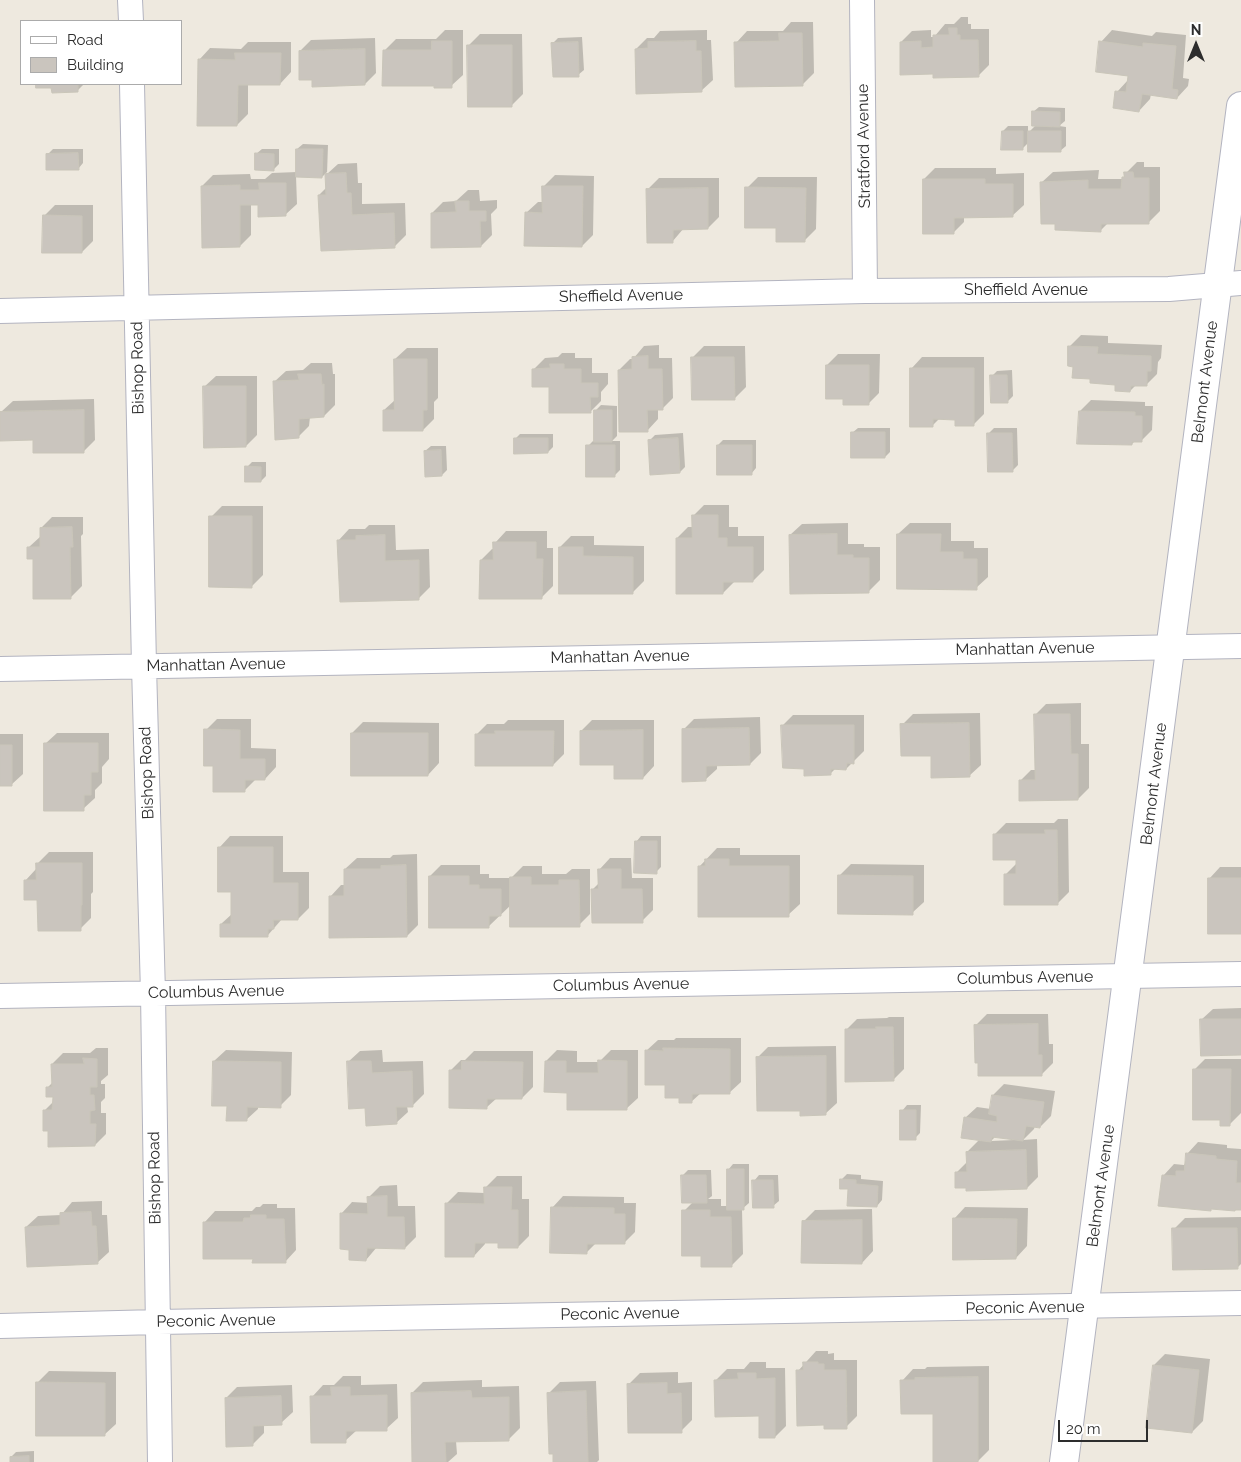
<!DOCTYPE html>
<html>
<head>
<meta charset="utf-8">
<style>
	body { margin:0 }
	#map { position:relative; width:1241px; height:1462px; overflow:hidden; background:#eee9df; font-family:Raleway,sans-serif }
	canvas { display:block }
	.legend { position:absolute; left:20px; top:20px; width:162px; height:65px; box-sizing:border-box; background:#fff; border:1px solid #ababab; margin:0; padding:6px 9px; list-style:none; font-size:15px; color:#2d2d2d }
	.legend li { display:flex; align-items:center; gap:10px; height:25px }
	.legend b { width:25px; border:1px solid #ababab }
	.north { position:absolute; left:1171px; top:20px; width:50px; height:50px; -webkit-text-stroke:4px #fff; paint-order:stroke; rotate:0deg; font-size:14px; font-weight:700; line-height:20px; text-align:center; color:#2d2d2d }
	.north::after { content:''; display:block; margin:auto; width:18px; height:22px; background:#2d2d2d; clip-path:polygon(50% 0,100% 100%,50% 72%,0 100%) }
	.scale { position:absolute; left:1058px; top:1420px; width:90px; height:22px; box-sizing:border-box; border:2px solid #2d2d2d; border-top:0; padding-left:6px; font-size:15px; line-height:18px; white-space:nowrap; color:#2d2d2d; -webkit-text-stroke:4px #fff; paint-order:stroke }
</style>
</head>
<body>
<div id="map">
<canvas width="1241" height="1462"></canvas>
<ul class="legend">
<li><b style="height:6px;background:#fff"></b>Road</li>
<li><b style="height:14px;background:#cac5be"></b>Building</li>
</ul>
<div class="north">N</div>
<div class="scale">20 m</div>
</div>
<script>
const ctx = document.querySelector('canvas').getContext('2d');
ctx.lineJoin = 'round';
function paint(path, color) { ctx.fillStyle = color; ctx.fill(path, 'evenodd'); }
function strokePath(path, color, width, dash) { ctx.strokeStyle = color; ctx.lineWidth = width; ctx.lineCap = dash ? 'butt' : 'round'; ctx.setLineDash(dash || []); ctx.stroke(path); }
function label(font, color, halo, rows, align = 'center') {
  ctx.font = font + ' Raleway,sans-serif'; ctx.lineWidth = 4.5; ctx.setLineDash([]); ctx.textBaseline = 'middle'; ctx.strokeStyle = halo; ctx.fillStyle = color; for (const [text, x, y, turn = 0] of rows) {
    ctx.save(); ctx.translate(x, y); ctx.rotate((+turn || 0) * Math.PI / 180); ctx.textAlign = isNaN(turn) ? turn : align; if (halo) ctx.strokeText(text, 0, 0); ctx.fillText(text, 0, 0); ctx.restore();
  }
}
paint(new Path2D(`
	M961,17H968V24H971V29H989V65L978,76L934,73L901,42L912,31L931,30V37H934L945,24H954Z
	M791,22H813L814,73L803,84L736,43L747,31H783Z
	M445,30H463V75L451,86L435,84L384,51L396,39H436Z
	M707,30V40H711L713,80L701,91L636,49L647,38H654L660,31Z
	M1112,30L1152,36L1156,32L1186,35L1183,78L1189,79L1188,86L1177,98L1151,94L1150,99L1139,111L1117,92L1128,80L1129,74L1101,42Z
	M480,34H522L523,94L511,106L468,46Z
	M582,37L584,70L578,75L553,43L558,38Z
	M375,38L376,73L365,84L313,78L300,51L311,40Z
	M248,42H291V72L280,84L248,83V114L237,125L199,60L210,48L241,49Z
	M37,84H84L78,90L52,86L37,87Z
	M1039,107L1065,108V121L1059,126L1066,127V146L1060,151L1029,142L1022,149L1003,131L1008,126H1028V133L1036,125L1033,112Z
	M303,144L328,145L327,174L338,164L357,163L358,183H362V204L405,203L406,235L395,246L319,195L327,187V172L322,177L296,176L297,204L285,215L260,204H251V235L240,246L202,186L213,175L250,174L251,179H265L272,173L297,172V149Z
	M53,149H83V163L78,169L48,154Z
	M262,149H279V164L273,170L256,154Z
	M1137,162H1144V167H1160V211L1148,223H1108L1101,230L1057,223L1041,183L1053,172L1099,170L1098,179H1123L1126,173Z
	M935,168H996V174L1024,173V205L1012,216H964V222L953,233L924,179Z
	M555,175L594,176L593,235L582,246L526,213L538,202H543L544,186Z
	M758,177H817L816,229L805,240L778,227L747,188Z
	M659,178H719V217L708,228H684L672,242L648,189Z
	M468,190H479L480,201L497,200V208L491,214L492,235L481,246L432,213L443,202L456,201Z
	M55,205H93V241L82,252L44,216Z
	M1081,335L1108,336V343L1162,345L1161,358L1158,362L1157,374L1146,385H1136L1130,391L1116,384L1092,378L1074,365L1070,346Z
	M659,345V358H672L673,398L662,409H658V419L647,431L619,370L630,359H633L644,346Z
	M704,346H745L746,387L734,399L692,358Z
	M407,348H438V398L434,402V419L423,430L384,410L395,400V359Z
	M562,353H575V358H592V373H608V384L601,392V401L590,412L550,386L534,369L545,358L558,357Z
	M838,354H880L879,393L868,404L845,398L827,365Z
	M922,357H984V414L973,425L956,419L940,418L932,426L911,369Z
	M311,363H332L333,374H335V405L324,416L310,417L309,426L298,437L274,382L286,371L303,370Z
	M1012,370L1013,396L1007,402L992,376L997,371Z
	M216,376H257V435L246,446L204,387Z
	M94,399L95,440L83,452L35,439L1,412L13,401Z
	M1091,400L1145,402V406H1153L1152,430L1141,441H1135L1132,444L1080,411Z
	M601,405L617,406V436L612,441H620V470L614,476L588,446L593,441H595L596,410Z
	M858,428H890V452L885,457L852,433Z
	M994,428H1017L1018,465L1012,471L989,433Z
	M683,433L685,467L680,472L650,440L655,435Z
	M520,434H553V447L548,452L515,439Z
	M723,440H756V468L751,474L718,445Z
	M431,446H446L447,470L442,475L425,451Z
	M252,462H266V476L261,481L247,467Z
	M704,505H729V527H738V536H764V570L753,581H735L723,593L677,538L688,527H693V516Z
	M222,506H263V575L252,586L211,517Z
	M52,517H83V534L81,536L82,586L71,597L34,558L29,547L41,536V528Z
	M848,523V544H864V547H880V580L869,591L790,535L802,524Z
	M910,523H951V541H974V548H988V577L976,588L898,534Z
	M369,525H395L396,550L429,549L430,587L419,598L338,541L349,529H365Z
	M506,531H547V548H553V586L542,597L481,560L492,549H495V543Z
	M571,536H594V545L644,546V581L633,592L560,547Z
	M1081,703V744H1089V788L1078,799L1020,781L1031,770H1036L1035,715L1046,704Z
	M980,713L981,765L969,776L932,755L902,725L913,714Z
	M793,715H864V751L846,769L836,768L830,774L806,768L782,726Z
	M760,717L761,753L750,764L717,765V769L705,780L683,730L694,719Z
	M217,719H251V748L276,749V767L265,779L255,780L244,791L215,765L206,730Z
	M508,720H564V754L553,765L476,735L487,724H504Z
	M592,720H654V766L643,778L616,764L581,731Z
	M363,722L439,723V763L428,775L352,733Z
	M57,733H109V759L102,767V783L95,790V798L83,809L45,744Z
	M0,734H23V774L11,785H0Z
	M1058,819H1068L1069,892L1058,903L1005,875L1017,863L1018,858L994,835L1006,823H1054Z
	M230,836H283V872H309V908L298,919H282L268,935L221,924L233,913V890L219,848Z
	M641,836H661V867L656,872L636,842Z
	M717,848H740V855H800V904L788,915L699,867Z
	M49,852H93V892L91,894V918L80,929L38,899L25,881L36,869L37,864Z
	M417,854L418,925L407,936L330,897L341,885H346L345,869L357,858H390L393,855Z
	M610,858H631L632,878H653V910L642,921L593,889L599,883V870Z
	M851,864L924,865V902L912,913L839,876Z
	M441,865H480V874H489V878H511L523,866H542V874H566L572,869H590V914L579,925L512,904L489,926L430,876Z
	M1220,867H1241V933L1209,879Z
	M1241,1008V1054L1201,1020L1213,1009Z
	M987,1014H1048L1049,1044H1053V1063L1042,1074L976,1025Z
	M889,1017H904V1069L893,1080L846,1030L857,1019L887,1018Z
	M676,1038H741V1082L729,1093H701L691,1102L680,1097L666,1084L646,1051L658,1040H674Z
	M836,1046L837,1103L825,1114L801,1109L757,1058L768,1047Z
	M96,1048H108V1075L101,1081V1084H105V1098L101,1102V1113H106V1134L95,1145L50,1129L44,1111L54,1101V1096L47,1088L53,1082L52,1064L63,1053H90Z
	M226,1050L292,1052L291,1095L280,1106H258V1109L246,1120L228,1105L214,1061Z
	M382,1050L383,1062L423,1061L424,1094L413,1105L407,1106L408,1112L396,1123L367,1107L348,1062L360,1051Z
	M557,1050L577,1051V1062H599L611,1050H638V1098L626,1109L568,1092L546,1061Z
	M474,1051H533V1087L522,1098H497L487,1107L450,1071L461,1060H465Z
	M1205,1059H1241V1113L1230,1124L1222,1119L1194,1070Z
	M1004,1084L1055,1091L1051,1116L1040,1127L1035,1126L1034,1129L1023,1140L1037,1139L1038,1177L1027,1188L956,1173L968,1161L967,1152L980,1139L965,1118L977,1107L991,1109L993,1095ZM996,1136L1014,1139V1140L991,1141Z
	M907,1105H921L920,1133L915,1138L902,1111Z
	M1198,1142L1227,1145V1148L1241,1149V1209L1163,1176L1174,1164L1184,1165L1186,1162L1187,1154Z
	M733,1164H749V1203L742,1209L743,1254L731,1266L702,1255L684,1211L693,1202L682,1176L688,1170H711L712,1196L708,1199H721V1206H728V1170Z
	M847,1174L861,1175V1179L883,1181L882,1200L877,1206L849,1188L842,1179Z
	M759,1175H778L779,1201L773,1206L754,1181Z
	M497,1176H522V1199H529V1236L518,1247L499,1242H485V1244L474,1256L446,1204L458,1192L485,1193V1188Z
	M397,1185L398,1206H415L416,1237L405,1248L377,1247L366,1260L350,1249L341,1214L352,1202L369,1203V1197L380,1186Z
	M563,1196L624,1197V1203H636L635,1232L624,1243H596L586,1253L552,1208Z
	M102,1201V1215H107L109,1252L97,1263L26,1227L38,1216L61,1215L72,1202Z
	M263,1204H277V1208H295L296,1250L285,1262L204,1223L215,1211H252L256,1207H260Z
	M965,1207L1028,1208L1027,1246L1016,1258L954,1219Z
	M872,1209L873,1251L862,1263L804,1221L815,1210Z
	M1241,1217V1264L1237,1268L1174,1229L1185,1218Z
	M816,1351H828V1354L834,1353V1360H857V1416L846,1427L798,1371Z
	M1165,1354L1210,1359L1203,1421L1192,1432L1154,1365Z
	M750,1362H766V1368H785L786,1426L775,1437L760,1414L716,1380L727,1369H744Z
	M989,1366V1450L978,1461L934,1462V1412L902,1381L913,1369H925L927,1367Z
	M49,1371L116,1372V1424L104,1435L37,1383Z
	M678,1372V1383L692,1382V1420L681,1431L629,1384L640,1373Z
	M343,1376H361V1385L397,1384L398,1418L386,1429L357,1430L345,1441L312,1397L323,1385H334Z
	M482,1380V1387L519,1386L520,1428L509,1439L456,1441L457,1454L448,1462H414L412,1393L423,1382Z
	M596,1381L599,1460L597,1462H555L549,1393L560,1382Z
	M292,1385L293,1412L281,1423L264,1424V1433L253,1444L226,1398L237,1387Z
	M34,1451V1462H11V1457L16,1452Z`), '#0003');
const building = new Path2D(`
	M949,28H957V35H960V40H978L979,77L933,78V74L900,75V42L921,41V48L933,47V35H949Z
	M779,33H802L803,86L735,87L734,42L779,41Z
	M432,41H452V88H434V86H382L383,50H431Z
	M696,41V51H701L702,92L636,94L635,49L648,48V42Z
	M1099,41L1143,47V43L1176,46L1172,89L1178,90L1177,99L1142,94L1139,112L1113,108L1115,91L1126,92L1128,76L1096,72Z
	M578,42L579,77H553L551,43Z
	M467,45H512V107H468Z
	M365,49V85L312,87V80H299V51Z
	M235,53H281L280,85H238L237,126H197L198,59L235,60Z
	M36,84H78V92L52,93L51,88H36Z
	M1032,111L1060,112V127L1032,126Z
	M1002,131H1023V150H1001Z
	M1028,131H1061V152H1028Z
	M296,149H323L322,178L296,177Z
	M78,153L79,170H46V154Z
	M255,153L274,154V171L255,170Z
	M1124,172H1133L1134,178H1149V224H1101V232L1055,230V224H1041L1040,182L1088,180V189H1121L1122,177H1124Z
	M346,173L347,193H351L352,215L394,213L395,248L321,251L318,195H326L325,174Z
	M923,179H985V184H1013V217L954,218V234H923Z
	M259,183H286V216L258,217V205H240V247L202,248L201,186L240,185V190H259Z
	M542,186H583L582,247L524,246L525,212L542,213Z
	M745,187L806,188L805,242H776V228H745Z
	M708,188V229L673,230V243H647L646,189Z
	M455,201H469V211H486V221H480L481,247L431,248V213L456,212Z
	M43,215L82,216V253H42Z
	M1068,346L1098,347L1097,354L1151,356V371H1147V386H1131L1130,392L1115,391V385L1090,383V379L1072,378L1073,367L1068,366Z
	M648,356V369H662L663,410H647L648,432H619L618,370L632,369V357Z
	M691,357H734L735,400H692Z
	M394,359H427V410H423V431H383V410H394Z
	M550,364H564V369H581V383H598V397H590L591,413H549V387H532V369L550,368Z
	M826,365H869V405H843V399H826Z
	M910,368H974V426H955V420L933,419V427H910Z
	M298,374H321L322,385L324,384V417L299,419V438L275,440L273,381L299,380Z
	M990,375H1007L1008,403H991Z
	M203,386H246V447L204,448Z
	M84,410V453H33V440L0,441V412Z
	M594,410H612V442H594Z
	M1079,411L1135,412V416H1142V442H1132V445L1077,444Z
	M851,432H885V458H851Z
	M987,433H1012L1013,472H988Z
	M514,438H548V453L514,454Z
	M678,438L680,473L650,475L648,440Z
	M586,445H615V477H586Z
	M717,445H752V475H717Z
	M441,450L442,476L425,477L424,451Z
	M245,466L261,467V482H245Z
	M692,515H718V538H727V547H753V582H723V594H676V538H692Z
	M209,516H252V588L209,587Z
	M72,527L73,547H70L71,599H33V559H27V547H40V528Z
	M837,534V555H853V558H869V593L790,594L789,535Z
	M897,534H941L940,552H963V559H977V590L897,589Z
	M385,535V561L419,560V600L340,602L337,540H356V536Z
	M493,542H536V559H543L542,599H479L480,560H493Z
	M559,547H583V556L633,557V594H559Z
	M1034,714H1070L1071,754H1078V800L1019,801V780H1035Z
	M969,723L970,777L931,778V756H901L900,724Z
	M781,725H854V764L847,763L846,770L831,769V775L804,776V769L783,768Z
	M749,728L750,765L706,766V781L682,782V729Z
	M204,729L240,730V759H265V780H245V792H213V766H204Z
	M643,730V779H614V765H580V731Z
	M495,731H554L553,766H475V734H495Z
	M351,733H428V776H351Z
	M44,743H98V772H91V795H84V811H44Z
	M0,745H12V786H0Z
	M1045,830H1057L1058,905H1004V874H1016V860H993V834H1045Z
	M635,841H657V874L634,873Z
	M218,847H273V883H298V920H273L274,929H268V937H220V924H231V892H218Z
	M705,859H729V866H789V917H698V866H705Z
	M36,863H82V905H81V931H38L37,900H24V880H36Z
	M406,865L407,937L329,938V896H344V869H381V866Z
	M598,869H621V889H642L643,923H592L591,889H598Z
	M838,875L913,876V915L838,914Z
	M429,876H469V885H479V889H501V916H489V928H429Z
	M510,877H531V885H559V880H579L580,927H510Z
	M1208,878H1241V934H1208Z
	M1200,1019H1241V1055L1201,1056Z
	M1038,1024V1055H1042V1076H978V1063H975L974,1025Z
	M876,1027H893L894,1081L845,1082V1029H876Z
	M663,1048L730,1049V1094H692V1103H679V1098H665V1085H645V1050L663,1051Z
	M826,1056V1115L800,1116V1111H757L756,1057Z
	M83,1058L97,1059V1087H90V1095H94L95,1110L90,1111V1124H96L95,1146L48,1147V1131H43V1110H52L53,1097H46V1087H52L51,1064H84Z
	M598,1060L627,1061V1110H567V1093L544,1092L545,1061H566V1073H598Z
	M213,1061L281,1062V1108L247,1107V1121H226L227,1106H212Z
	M347,1061H371L372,1073L412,1071L413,1107H396L397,1124L366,1126L365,1108L349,1109Z
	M462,1061L523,1062L522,1099H487V1109L449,1108V1070H461Z
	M1193,1069H1231L1230,1126H1220V1120H1193Z
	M992,1095L1044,1102L1040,1128L1026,1126L1023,1141L992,1137L991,1142L961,1138L964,1117L997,1122V1116L989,1114Z
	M900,1110H916V1140H900Z
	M1026,1150L1027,1189L966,1191V1188H955V1172H967L966,1152Z
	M1186,1153L1216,1156V1159L1237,1161L1236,1183H1241V1210H1235V1211L1211,1209V1211L1158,1206L1162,1175L1176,1176V1171H1184Z
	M727,1169H744V1210H727Z
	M681,1175H706L707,1203H682Z
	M840,1179L856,1180V1184L878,1186L877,1207L847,1206L848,1189H840Z
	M752,1180H773L774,1208H753Z
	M484,1187H512L511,1210H518V1248H498V1243H475L474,1257H445V1203L484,1204Z
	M387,1196V1217H404L405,1249L367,1248L366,1261L349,1260V1250L340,1249V1213L368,1214L367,1197Z
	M551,1207L614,1208V1214H625V1244H587V1254L550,1253Z
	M682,1210H710V1217H731L732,1267H701V1256H682Z
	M91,1212L92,1226H96L98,1264L27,1267L25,1227L60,1225V1213Z
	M251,1215H266V1219H284L286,1263H252L253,1259H203V1222H243L244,1218H250Z
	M953,1218L1017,1219L1016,1259L953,1260Z
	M862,1220V1264L801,1263L802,1221Z
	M1172,1228H1237L1238,1269L1173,1270Z
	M803,1362H818V1364H824V1370H846L847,1429H824V1425L797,1426L796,1370H803Z
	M1153,1365L1199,1370L1192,1433L1146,1428Z
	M738,1373H756V1379L775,1378V1438H759V1416L715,1417L714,1380L738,1379Z
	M978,1377V1462H933V1414H901L900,1380H915V1378Z
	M36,1382L105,1383V1436H36Z
	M667,1383V1394L681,1393L682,1433H628L627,1384Z
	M331,1387H350V1396L387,1395V1431H346V1443H311L310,1396H331Z
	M471,1391L472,1398L509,1397V1441L445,1442L446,1462H412L411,1393Z
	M586,1391L588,1462H553V1454H549L547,1393Z
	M281,1396L282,1425L253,1426V1446L226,1447L225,1398Z
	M29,1456V1462H10V1457Z`);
paint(building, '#cac5be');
strokePath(building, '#c9c5b9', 1);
const street = new Path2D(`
	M130,0L131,21
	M862,0L865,291
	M132,84L144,666L153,993L160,1462
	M0,311L865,291L1169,289L1241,283
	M0,669L1241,646
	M0,996L1241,974
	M0,1326L158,1322L1241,1303`);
const secondary = new Path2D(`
	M1064,1462L1241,106`);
strokePath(street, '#b3b4c0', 26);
strokePath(secondary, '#b3b4c0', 30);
strokePath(street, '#fff', 24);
strokePath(secondary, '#fff', 28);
label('16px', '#2d2d2d', '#fff', [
	["Stratford Avenue",864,146,-91],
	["Sheffield Avenue",1026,290],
	["Sheffield Avenue",621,296,-1],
	["Bishop Road",138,368,-91],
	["Belmont Avenue",1205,382,-83],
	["Manhattan Avenue",1025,649,-1],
	["Manhattan Avenue",620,657,-1],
	["Manhattan Avenue",216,665,-1],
	["Bishop Road",147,773,-92],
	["Belmont Avenue",1154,784,-83],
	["Columbus Avenue",1025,978,-1],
	["Columbus Avenue",621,985,-1],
	["Columbus Avenue",216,992,-1],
	["Bishop Road",155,1178,-91],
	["Belmont Avenue",1101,1186,-82],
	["Peconic Avenue",1025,1308,-1],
	["Peconic Avenue",620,1314,-1],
	["Peconic Avenue",216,1321,-1]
]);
</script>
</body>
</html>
